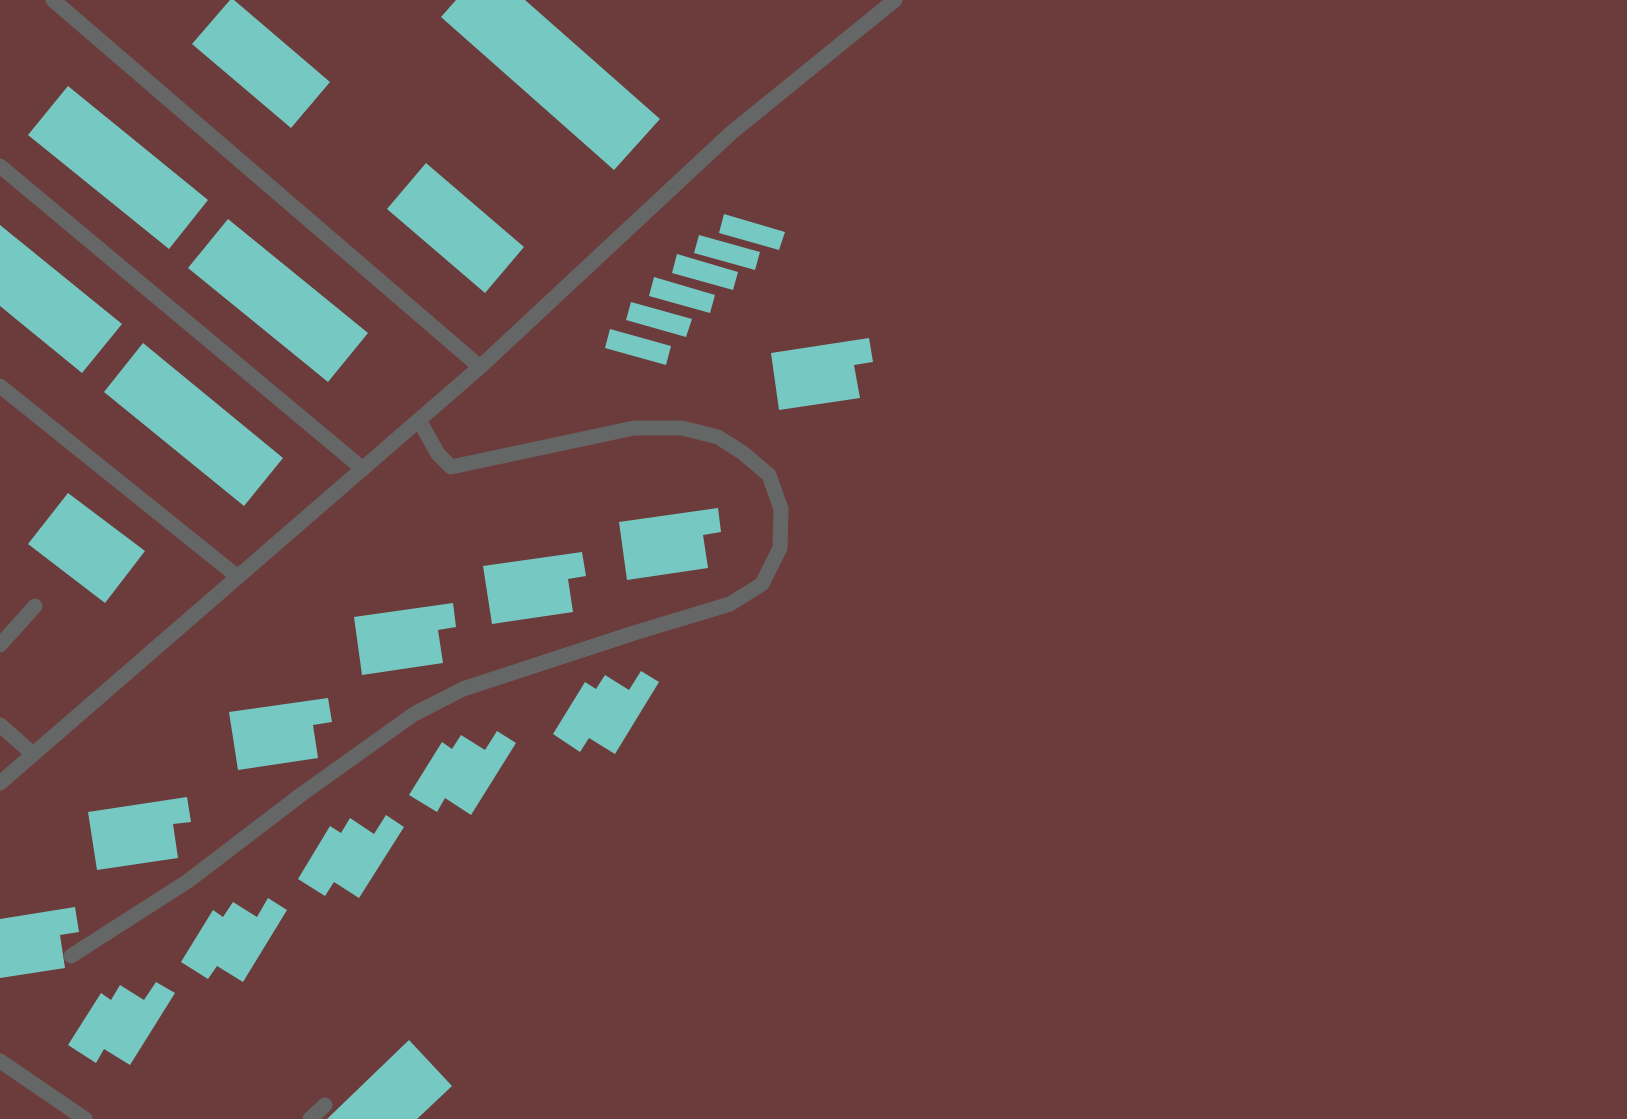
<!DOCTYPE html>
<html>
<head>
<meta charset="utf-8">
<style>
	body { margin:0 }
	canvas { display:block; background:#303534 }
</style>
</head>
<body>
<canvas width="1627" height="1119"></canvas>
<script>
const ctx = document.querySelector('canvas').getContext('2d');
ctx.lineJoin = 'round';
function paint(path, color) { ctx.fillStyle = color; ctx.fill(path, 'evenodd'); }
function strokePath(path, color, width, dash) { ctx.strokeStyle = color; ctx.lineWidth = width; ctx.lineCap = dash ? 'butt' : 'round'; ctx.setLineDash(dash || []); ctx.stroke(path); }
paint(new Path2D(`
	M0,0H1627V1119H0Z`), '#6c3c3c');
paint(new Path2D(`
	M230,0H234L330,82L291,128L192,44Z
	M456,0H525L660,119L614,170L441,17Z
	M68,86L208,200L169,249L28,135Z
	M426,163L524,247L485,293L387,209Z
	M724,214L785,232L779,250L719,233Z
	M228,219L368,333L328,382L188,268Z
	M0,225L122,324L82,373L0,306Z
	M699,235L760,252L755,270L694,253Z
	M677,254L738,272L733,290L672,273Z
	M654,277L715,295L710,313L649,296Z
	M631,302L692,319L686,337L626,320Z
	M610,329L671,346L666,365L605,348Z
	M869,338L873,362L854,365L860,398L779,410L771,353Z
	M143,343L283,458L244,506L104,392Z
	M68,493L145,551L105,603L28,544Z
	M718,508L721,532L703,535L708,568L627,580L619,522Z
	M582,552L586,576L568,579L573,612L492,624L483,566Z
	M453,603L456,627L438,630L443,663L362,675L354,617Z
	M641,671L659,682L615,754L589,738L580,752L553,734L585,682L596,689L605,675L629,690Z
	M328,698L332,722L313,725L318,758L238,770L229,712Z
	M497,731L516,743L471,815L445,798L437,812L409,795L442,742L452,749L461,735L485,750Z
	M187,797L191,822L173,824L178,858L97,870L88,812Z
	M386,815L404,827L359,898L334,882L325,896L298,879L330,826L341,833L350,818L374,834Z
	M268,898L287,910L243,982L217,966L208,979L181,962L213,910L223,917L233,902L257,917Z
	M75,907L79,932L60,935L65,968L0,978V919Z
	M156,982L175,993L130,1065L104,1049L96,1063L68,1045L101,993L111,1000L120,985L144,1000Z
	M409,1040L452,1086L417,1119H327Z`), '#76c9c2');
strokePath(new Path2D(`
	M53,0L480,367
	M0,166L363,469
	M0,386L238,577
	M0,645L35,606
	M0,725L33,754
	M0,783L480,367L731,133L895,0
	M71,956L188,881L302,794L414,714L463,689L634,633L730,604L762,584L780,548L781,509L769,475L743,453L718,437L682,428H634L451,467L438,454L419,420
	M0,1061L85,1119
	M310,1119L325,1105`), '#656767', 15);
</script>
</body>
</html>
